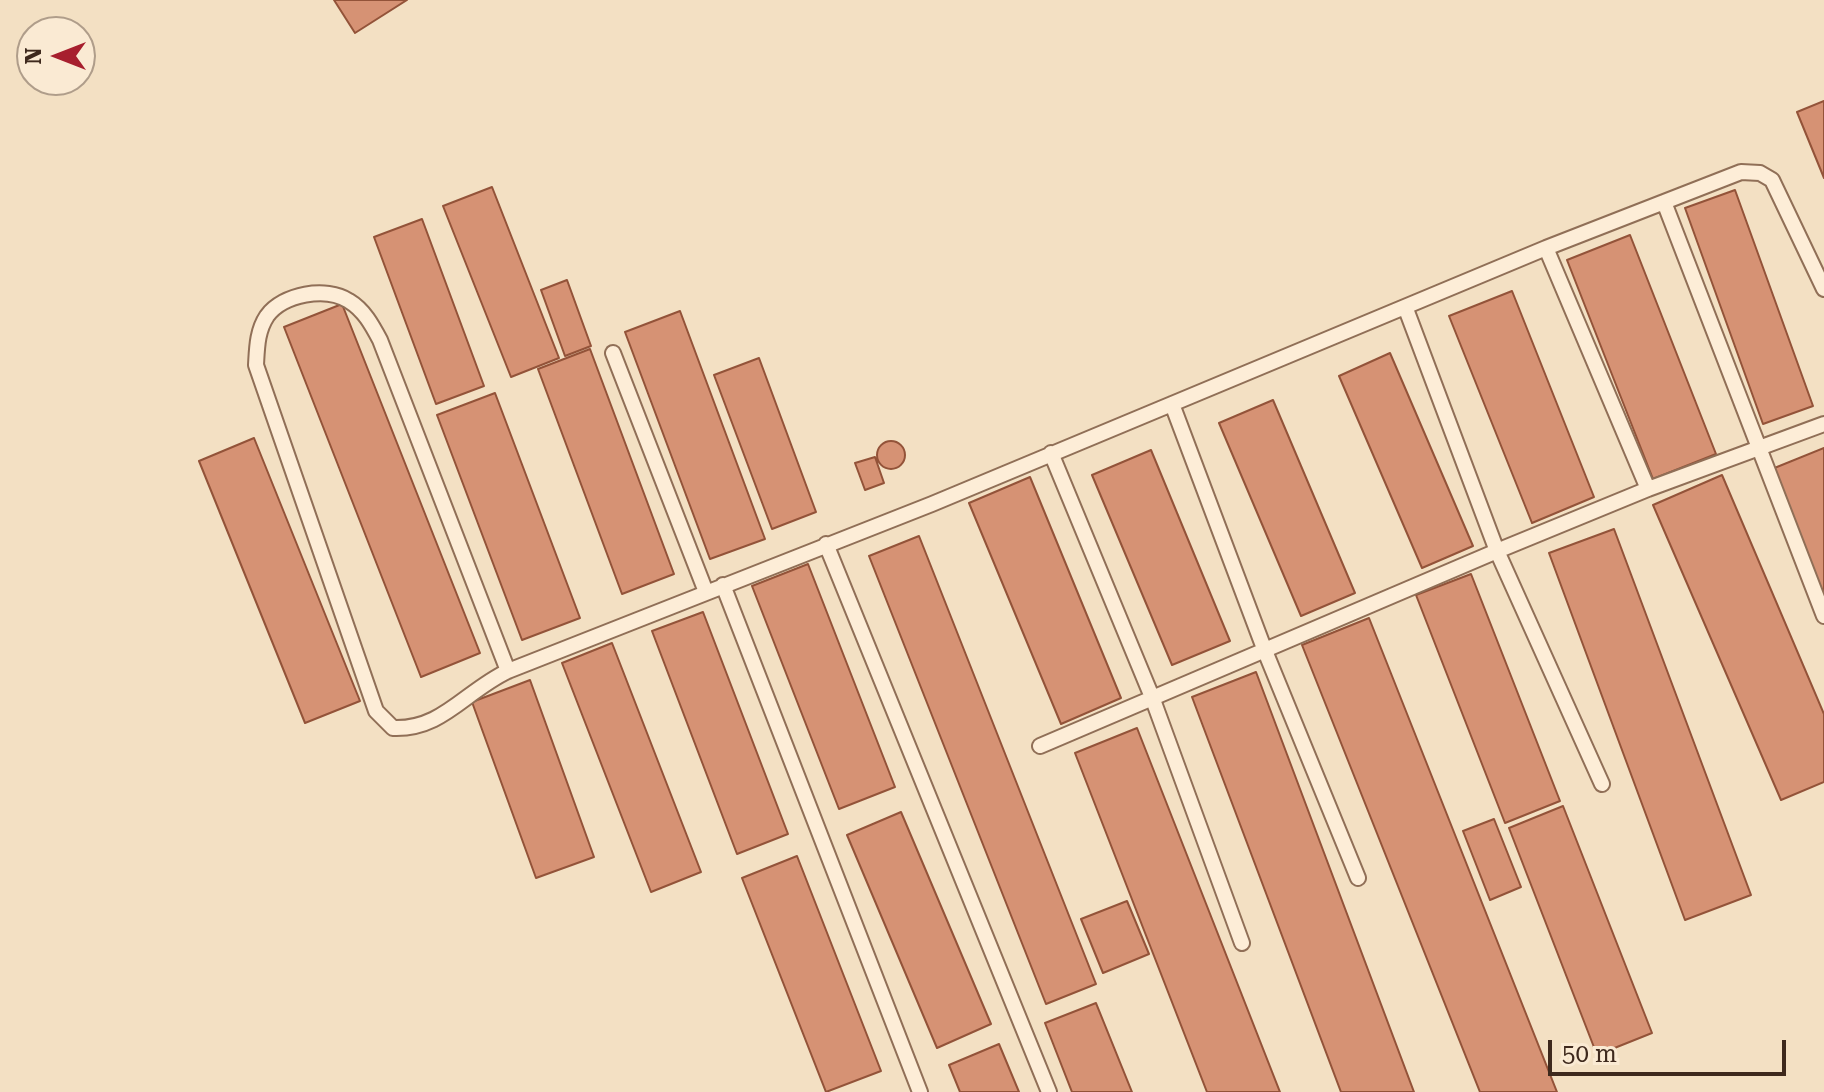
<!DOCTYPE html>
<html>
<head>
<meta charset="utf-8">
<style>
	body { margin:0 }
	#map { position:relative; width:1824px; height:1092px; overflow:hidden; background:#f3e0c3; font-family:"Roboto Serif",serif }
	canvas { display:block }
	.north { position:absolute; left:16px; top:16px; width:80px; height:80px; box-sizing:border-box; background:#faead3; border:2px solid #af9d8a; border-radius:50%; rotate:270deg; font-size:22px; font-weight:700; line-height:32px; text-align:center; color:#3e291d }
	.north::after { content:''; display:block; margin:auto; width:28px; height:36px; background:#a71f2e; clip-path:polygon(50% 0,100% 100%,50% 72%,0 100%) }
	.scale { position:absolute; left:1548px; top:1040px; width:238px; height:36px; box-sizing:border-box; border:4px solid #3e291d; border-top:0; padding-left:10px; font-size:24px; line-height:28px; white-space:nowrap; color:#3e291d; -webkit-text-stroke:6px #faead3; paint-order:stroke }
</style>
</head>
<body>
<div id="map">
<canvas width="1824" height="1092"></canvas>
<div class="north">N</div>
<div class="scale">50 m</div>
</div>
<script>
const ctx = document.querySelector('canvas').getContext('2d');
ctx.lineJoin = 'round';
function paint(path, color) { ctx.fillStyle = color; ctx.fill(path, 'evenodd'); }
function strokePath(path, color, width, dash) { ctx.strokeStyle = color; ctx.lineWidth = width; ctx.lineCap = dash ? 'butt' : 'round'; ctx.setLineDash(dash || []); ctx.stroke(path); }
const building = new Path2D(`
	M334,0H407L355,33Z
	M1824,101V178L1797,112Z
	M492,187L559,358L511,377L443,206Z
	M1735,190L1813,406L1763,424L1685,208Z
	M422,219L484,386L436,404L374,237Z
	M1630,235L1716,454L1653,479L1567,260Z
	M567,280L591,346L565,356L541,290Z
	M1512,291L1594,497L1532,523L1449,316Z
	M342,304L480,653L421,677L284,327Z
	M680,311L765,539L710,559L625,332Z
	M590,349L674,574L622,594L538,369Z
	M1390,353L1473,546L1422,568L1339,376Z
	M759,358L816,512L772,529L714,375Z
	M495,393L580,618L522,640L437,415Z
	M1273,400L1355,593L1301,616L1219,423Z
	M254,438L360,701L305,723L199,461Z
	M877 455a14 14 0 1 1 28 0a14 14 0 1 1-28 0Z
	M1824,448V599L1772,469Z
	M1151,450L1230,641L1172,665L1092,475Z
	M875,457L884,483L865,490L855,463Z
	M1722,475L1824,714V782L1781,800L1653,505Z
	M1030,477L1121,698L1061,724L969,503Z
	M1614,529L1751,895L1685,920L1549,553Z
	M919,536L1096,984L1046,1004L869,556Z
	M808,564L895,787L839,809L752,586Z
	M1471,574L1560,801L1505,823L1416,595Z
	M703,612L788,834L737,854L652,631Z
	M1369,618L1557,1092H1480L1302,645Z
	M612,643L701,872L651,892L562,663Z
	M1256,672L1414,1092H1341L1192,697Z
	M530,680L594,857L536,878L472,702Z
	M1137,728L1280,1092H1207L1075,753Z
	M1563,806L1652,1033L1597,1055L1509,828Z
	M901,812L991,1024L937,1048L847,835Z
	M1494,819L1521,887L1490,900L1463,831Z
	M797,856L881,1071L826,1092L742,878Z
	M1127,901L1149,954L1103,973L1081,919Z
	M1096,1003L1132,1092H1072L1045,1023Z
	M999,1044L1019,1092H960L949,1065Z`);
paint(building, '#d69274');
strokePath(building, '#935339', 2);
const lane = new Path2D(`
	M1664,202L1824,616
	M1546,248L1648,489
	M1406,309L1497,551L1602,784
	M613,353L706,592
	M1172,404L1265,651L1358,878
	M1051,453L1152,697L1242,943
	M826,544L1049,1092
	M723,585L920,1092
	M508,671L380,340C372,325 364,310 349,301C326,286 283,294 267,316C257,331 257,348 256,365L376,711L393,728C442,730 464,692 508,671L932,504L1546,248L1741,172L1760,173L1772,180L1824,289
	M1040,746L1497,551L1648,489L1824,424`);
strokePath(lane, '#906f57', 18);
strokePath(lane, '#fdedd7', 14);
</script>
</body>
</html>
